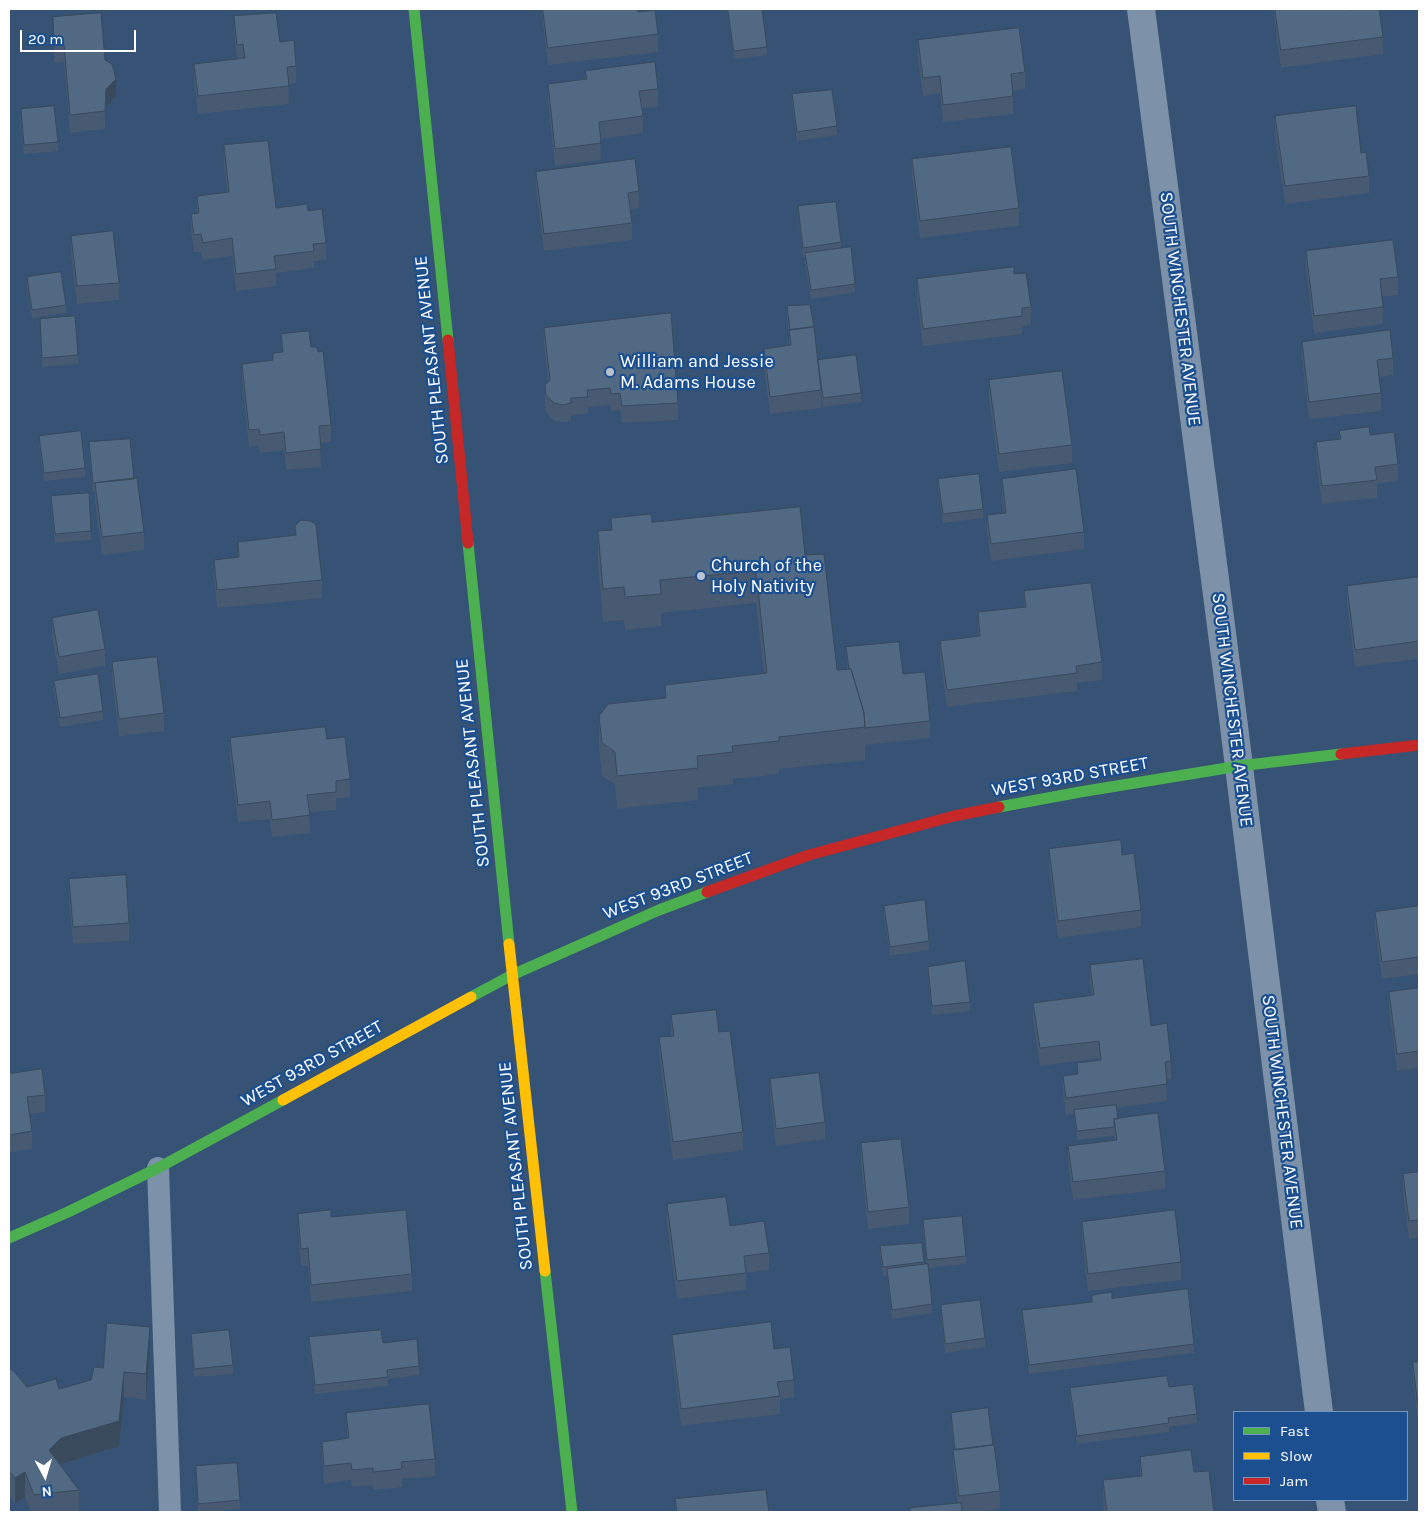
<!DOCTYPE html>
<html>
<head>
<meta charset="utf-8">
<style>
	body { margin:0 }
	#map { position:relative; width:1428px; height:1521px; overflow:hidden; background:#365274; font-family:Karla,sans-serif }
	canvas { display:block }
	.frame { position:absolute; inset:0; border:10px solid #fff; pointer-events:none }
	.legend { position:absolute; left:1233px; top:1411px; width:175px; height:90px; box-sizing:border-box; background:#1b4f8f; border:1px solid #7695bc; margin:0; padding:6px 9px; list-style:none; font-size:15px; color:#fff }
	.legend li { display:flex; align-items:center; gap:10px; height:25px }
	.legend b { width:25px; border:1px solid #7695bc }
	.north { position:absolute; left:20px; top:1451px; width:50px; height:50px; -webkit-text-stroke:4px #1b4f8f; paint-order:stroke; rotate:174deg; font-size:14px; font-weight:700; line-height:20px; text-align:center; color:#fff }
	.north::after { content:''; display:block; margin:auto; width:18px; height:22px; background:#fff; clip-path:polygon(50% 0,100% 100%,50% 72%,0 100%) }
	.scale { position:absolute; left:20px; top:30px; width:116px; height:22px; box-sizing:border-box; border:2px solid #fff; border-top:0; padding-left:6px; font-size:15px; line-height:18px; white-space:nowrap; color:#fff; -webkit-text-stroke:4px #1b4f8f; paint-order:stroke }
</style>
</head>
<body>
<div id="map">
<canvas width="1428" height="1521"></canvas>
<div class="frame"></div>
<ul class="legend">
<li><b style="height:6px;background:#4caf50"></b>Fast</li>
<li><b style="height:6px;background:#ffc107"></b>Slow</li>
<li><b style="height:6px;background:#c62828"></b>Jam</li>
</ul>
<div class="north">N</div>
<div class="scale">20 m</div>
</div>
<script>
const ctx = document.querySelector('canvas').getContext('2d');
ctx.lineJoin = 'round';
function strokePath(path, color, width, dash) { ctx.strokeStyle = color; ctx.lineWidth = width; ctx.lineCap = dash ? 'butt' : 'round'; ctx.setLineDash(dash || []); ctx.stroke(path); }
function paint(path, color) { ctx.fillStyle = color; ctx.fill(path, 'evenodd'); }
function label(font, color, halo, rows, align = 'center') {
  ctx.font = font + ' Karla,sans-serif'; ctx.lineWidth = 4.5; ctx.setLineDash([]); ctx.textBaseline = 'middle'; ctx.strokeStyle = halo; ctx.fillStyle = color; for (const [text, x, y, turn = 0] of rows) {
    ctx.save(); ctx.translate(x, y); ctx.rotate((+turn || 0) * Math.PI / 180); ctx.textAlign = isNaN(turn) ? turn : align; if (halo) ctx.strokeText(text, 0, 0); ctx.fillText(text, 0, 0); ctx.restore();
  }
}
strokePath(new Path2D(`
	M158,1168L170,1512`), '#7d92a8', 22);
strokePath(new Path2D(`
	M1141,9L1233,718L1319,1412
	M1330,1500L1332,1512`), '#7d92a8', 28);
strokePath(new Path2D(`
	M414,9L448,340
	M468,543L509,944
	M999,807L1080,792L1239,766L1341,754
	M471,997L512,975L659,910L707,892
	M9,1238L68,1212L158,1168L283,1100
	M545,1271L572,1512`), '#4caf50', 11);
strokePath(new Path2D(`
	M509,944L545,1271
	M283,1100L471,997`), '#ffc107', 11);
strokePath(new Path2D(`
	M448,340L468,543
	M1341,754L1419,745
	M707,892L809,855L954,816L999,807`), '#c62828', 11);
paint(new Path2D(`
	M542,9H637L638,12L658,34V52L548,65L542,16Z
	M727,9H762L767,47V55L734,59Z
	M1273,9H1348V10L1383,37V54L1281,68Z
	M234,16L280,42L296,66V83L288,84L289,104L198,114L194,81V64L237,59L234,34Z
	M53,17L105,60L116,96L106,107L105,129L70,133L64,62L54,63Z
	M918,40L1025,72V89L1013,91V114L943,122L940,93L923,96L918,58Z
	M585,71L658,89V107L642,108L643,116V133L600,139L601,160L555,166L548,101V84L585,79Z
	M792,94L837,126V135L797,141L792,103Z
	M21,109L58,142V151L24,154L21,118Z
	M1275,116L1361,153L1369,176V193L1285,204L1275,134Z
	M224,145L276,208L326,243V260L314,261V268L276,273V286L236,291L232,256L203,260L201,252H194L191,231V214L197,213V196L227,192L224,163Z
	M912,159L1019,208V226L920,238L912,176Z
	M536,172L639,191V208L630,210L632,223V240L544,251L536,189Z
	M798,206L841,242V248L855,284V292L811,299L805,262V257H803L798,215Z
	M71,236L119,283V300L77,304L71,254Z
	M1306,251L1398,277V295L1382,296L1383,307V324L1314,333L1306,269Z
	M1014,274L1031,307V325L1022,326V334L923,346L917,296V279Z
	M27,277L66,305V313L32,318L27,286Z
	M787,306L818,360L861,393V402L823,407L821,394V408L770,414L764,366V349L789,345V338L787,315Z
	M40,319L78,355V364L42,367Z
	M544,328L678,403V420L622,423L620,410L611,411L610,405L588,407V414L571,415V421L563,422L554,421L546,412L545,403V385L548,382L544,345Z
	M281,334L311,347L331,425V442L320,443L321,467L286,470L284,450L260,453L259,446L249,447L242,382V364L273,360L282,352Z
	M1302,342L1393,358V375L1379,377L1381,393V411L1309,419L1302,359Z
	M989,380L1072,445V463L999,472L989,398Z
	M1339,431L1370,435L1398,464V481L1377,484V498L1322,504L1316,460V442L1339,439Z
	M39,436L85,468V477L44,481L39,445Z
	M89,442L134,479L144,532V550L102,555L95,501V492H93L89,451Z
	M938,479L983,509V518L943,523L938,488Z
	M1002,479L1084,532V549L991,561L987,532V515L1004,513L1002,497Z
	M51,496L91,531V540L55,543L51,505Z
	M611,518L652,522L805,555L837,670L847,669L846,647L903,674L930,721V738L865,745V760L779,769V774L733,779V784L698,788V800L617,809L615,784L602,776L599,748V716L665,698V685L764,674L756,603L661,613V626L625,630L624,620L603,622L598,563V531L611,530Z
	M295,526L322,580V598L217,608L214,577V560L238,557V542L295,535Z
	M1419,577V659L1355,667L1347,603V586Z
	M1024,591L1102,662V680L1077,683V691L947,707L940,658V641L978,636V612L1024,607Z
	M52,618L105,649V666L59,674L52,636Z
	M112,662L164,713V731L119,736L112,679Z
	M54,681L103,711V720L60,727L54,690Z
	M230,738L327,739L350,779V797L336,798V810L309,812L310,833L272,837L270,819L238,822L230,756Z
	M1049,849L1122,855L1141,910V927L1058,938L1049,867Z
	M69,879L129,923V941L73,944L69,896Z
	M884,906L929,941V950L890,956L884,915Z
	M1419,906V974L1382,979L1375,929V912Z
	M1090,965L1151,1026L1171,1061V1079H1166L1167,1101L1117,1108L1118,1119L1165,1171V1189L1073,1200L1068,1163V1146L1115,1140L1114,1136L1077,1140L1074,1114L1066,1115L1063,1094V1076L1077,1074V1063L1099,1060V1058L1040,1066L1033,1020V1003L1092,995L1090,983Z
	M928,967L970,1002V1011L932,1015L928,976Z
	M1419,988V1068L1397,1071L1389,1009V992Z
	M671,1015L719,1032L743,1132V1150L673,1160L659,1054V1037L671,1036Z
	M9,1074L45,1095V1112L29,1114L32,1131V1149L9,1152Z
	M770,1079L825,1122V1139L776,1146L770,1097Z
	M861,1143L909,1207V1224L868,1229L861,1161Z
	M1419,1172V1237L1409,1239L1403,1191V1174Z
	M667,1204L730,1226L769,1253V1270L746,1273V1290L677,1299L667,1222Z
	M298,1214L331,1217L412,1274V1291L311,1302L308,1266H301L298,1231Z
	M923,1220L966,1256V1264L928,1268L932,1304V1313L892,1319L887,1275L883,1276L880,1255V1246L922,1243L924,1265L927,1264L923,1229Z
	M1082,1222L1181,1262V1280L1088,1291L1082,1239Z
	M1092,1295L1112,1298L1194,1344V1353L1029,1374L1022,1319V1310L1092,1302Z
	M941,1305L985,1338V1347L945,1353L941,1314Z
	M191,1334L233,1365V1374L194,1377L191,1343Z
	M672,1335L774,1349L794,1380V1397L780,1399V1414L681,1426L672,1353Z
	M309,1337L383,1343L419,1366V1375L388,1379V1386L315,1394L309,1346Z
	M150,1353L146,1400L124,1397L119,1446L61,1464L60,1465L79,1490V1512H31L25,1497L15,1504L9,1496V1372L27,1387L59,1389L91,1380L103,1368Z
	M1413,1362H1419V1420H1418L1413,1380Z
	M1169,1387L1197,1414V1423L1169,1427V1432L1077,1444L1070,1397V1388Z
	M346,1413L435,1459V1476L402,1479V1487L373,1490V1485L352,1487L351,1480L324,1484L322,1459V1442L347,1439Z
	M951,1413L993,1445L1000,1491V1509L970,1512H910V1508L958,1503L953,1467V1450H954L951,1422Z
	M1140,1457L1194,1472L1214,1512H1104L1103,1498V1480L1140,1476Z
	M196,1466L240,1500V1509L208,1512H198Z
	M675,1499L769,1512H675Z`), '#475a72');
paint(new Path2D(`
	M116,79V96L106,107L105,129L106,89Z
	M150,1327V1353L146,1400V1374Z
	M124,1372V1397L119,1446L61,1464L49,1476V1450Z
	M25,1472V1497L15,1504V1478Z`), '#394a5c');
const building = new Path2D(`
	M543,9H637L638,12L655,10L658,34L548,48Z
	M728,9H762L767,47L734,51Z
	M1275,9H1348V10L1359,9H1379L1383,37L1281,50Z
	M101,13L105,60L112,64L116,79L106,89L105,111L70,115L64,45H54L53,17Z
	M276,13L280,42L294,40L296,66L287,67L289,86L198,96L194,64L245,58L243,44L237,45L234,16Z
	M1019,28L1025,72L1011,74L1013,96L943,105L940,76L923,78L918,40Z
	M655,62L658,89L639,91L643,116L599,122L601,143L555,149L548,84L587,79L585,71Z
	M832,90L837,126L797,132L792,94Z
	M54,106L58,142L24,145L21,109Z
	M1356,106L1361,153L1366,152L1369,176L1285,186L1275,116Z
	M268,141L276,208L307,204L308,211L322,209L326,243L313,244L314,251L274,256L276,269L236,274L232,238L203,243L201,234L194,235L191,214L199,213L197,196L229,192L224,145Z
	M1011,147L1019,208L920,221L912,159Z
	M635,159L639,191L628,193L632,223L544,234L536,172Z
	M836,202L841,242L803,248L798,206Z
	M113,231L119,283L77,286L71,236Z
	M1393,240L1398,277L1380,279L1383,307L1314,316L1306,251Z
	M851,247L855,284L811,290L805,253Z
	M1014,267V274L1026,273L1031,307L1022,308V316L923,329L917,279Z
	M61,272L66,305L32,310L27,277Z
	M810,305L814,327L790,330L787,306Z
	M671,313L678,403L622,406L620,393L611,394L610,388L587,390L588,397L571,398V403L563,405L554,403L546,395L545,385L550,380L544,328Z
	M75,316L78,355L42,358L40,319Z
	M814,327L821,390L770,397L764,349L791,345L789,330Z
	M1390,330L1393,358L1377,360L1381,393L1309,402L1302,342Z
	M309,331L311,347H317L318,352L323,351L331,425L319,426L321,449L286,453L284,432L260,435L259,429L249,430L242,364L273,360V353L283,352L281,334Z
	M856,355L861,393L823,398L818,360Z
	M1062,371L1072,445L999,454L989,380Z
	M1369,427L1370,435L1394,432L1398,464L1375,467L1377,480L1322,486L1316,442L1341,439L1339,431Z
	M81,431L85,468L44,473L39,436Z
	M130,439L134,479L93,483L89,442Z
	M1076,469L1084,532L991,544L987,515L1006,513L1002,479Z
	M979,474L983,509L943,514L938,479Z
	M137,478L144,532L102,537L95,483Z
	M89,493L91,531L55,534L51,496Z
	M800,507L805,555L824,554L837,670L851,669L864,713L865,727L779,737V741L732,746L733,752L697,756L698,768L617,776L615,752L602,743L599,716L608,704L666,698L665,685L767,673L756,571L660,580L661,594L625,597L624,587L603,589L598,531L612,530L611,518L651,514L652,522Z
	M301,520L311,521L316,525L322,580L217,590L214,560L239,557L238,542L296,535L295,526Z
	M1419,577V641L1355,650L1347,586Z
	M1091,583L1102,662L1076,666L1077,673L947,690L940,641L980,636L978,612L1026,607L1024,591Z
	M98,610L105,649L59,657L52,618Z
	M899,642L903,674L925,672L930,721L864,728L865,727L864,713L851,669H849L846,647Z
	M157,657L164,713L119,719L112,662Z
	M98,674L103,711L60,718L54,681Z
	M325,727L327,739L345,737L350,779L336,781V792L307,795L310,815L272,820L270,801L238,805L230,738Z
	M1121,840L1122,855L1134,853L1141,910L1058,921L1049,849Z
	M126,875L129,923L73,927L69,879Z
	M925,900L929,941L890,947L884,906Z
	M1419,906V957L1382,962L1375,912Z
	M1143,959L1151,1026L1167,1023L1171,1061L1165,1062L1167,1084L1066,1098L1063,1076L1078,1074L1077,1063L1101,1060L1099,1041L1040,1048L1033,1003L1094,995L1090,965Z
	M965,961L970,1002L932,1006L928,967Z
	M1419,988V1051L1397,1054L1389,992Z
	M716,1010L719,1032L730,1031L743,1132L673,1142L659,1037L674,1036L671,1015Z
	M42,1069L45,1095L27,1097L32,1131L9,1135V1074Z
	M819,1073L825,1122L776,1129L770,1079Z
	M1116,1105L1118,1119H1114V1127L1077,1131L1074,1110Z
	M1158,1113L1165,1171L1073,1182L1068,1146L1117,1140L1114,1119Z
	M901,1139L909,1207L868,1212L861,1143Z
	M1419,1172V1220L1409,1221L1403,1174Z
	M726,1197L730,1226L764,1221L769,1253L744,1256L746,1273L677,1281L667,1204Z
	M331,1210V1217L406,1210L412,1274L311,1285L308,1248L301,1249L298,1214Z
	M1175,1210L1181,1262L1088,1274L1082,1222Z
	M962,1216L966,1256L927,1260L923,1220Z
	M922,1243L924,1262L883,1267L880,1246Z
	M928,1264L932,1304L892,1310L887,1269Z
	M1188,1289L1194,1344L1029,1365L1022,1310L1092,1302V1295L1112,1292V1298Z
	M980,1300L985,1338L945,1344L941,1305Z
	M771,1322L774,1349L790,1347L794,1380L777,1382L780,1396L681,1409L672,1335Z
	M107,1323L150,1327L146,1374L124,1372L119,1421L61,1438L49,1450L79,1490L34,1495L25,1472L15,1478L9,1471V1372L12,1369L27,1387L56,1379L59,1389L91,1380L94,1367L103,1368Z
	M229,1330L233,1365L194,1369L191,1334Z
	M381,1330L383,1343L417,1339L419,1366L387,1370L388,1377L315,1385L309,1337Z
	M1413,1362H1419V1403H1418Z
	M1167,1376L1169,1387L1193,1384L1197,1414L1168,1418L1169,1423L1077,1436L1070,1388Z
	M429,1404L435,1459L401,1462L402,1469L373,1472V1468L352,1470L351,1463L324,1466L322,1442L349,1438L346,1413Z
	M988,1408L993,1445L955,1450L951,1413Z
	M994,1445L1000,1491L959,1496L953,1450Z
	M1191,1450L1194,1472L1209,1471L1214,1512H1107L1103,1480L1142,1476L1140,1457Z
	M237,1463L240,1500L198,1504L196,1466Z
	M766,1490L769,1512H677L675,1499Z
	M961,1503L962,1512H911L910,1508Z`);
paint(building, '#526984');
strokePath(building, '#394a5c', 1);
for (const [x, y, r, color] of [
	[610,372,5,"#b9c2ce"],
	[701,576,5,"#b9c2ce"]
]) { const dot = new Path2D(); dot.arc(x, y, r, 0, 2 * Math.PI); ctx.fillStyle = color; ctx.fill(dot); strokePath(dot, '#1b4f8f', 2); }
label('18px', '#fff', '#1b4f8f', [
	["SOUTH WINCHESTER AVENUE",1180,309,83],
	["SOUTH PLEASANT AVENUE",432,360,-96],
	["SOUTH WINCHESTER AVENUE",1232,710,83],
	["SOUTH PLEASANT AVENUE",473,763,-96],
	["WEST 93RD STREET",1070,777,-10],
	["WEST 93RD STREET",678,886,-21],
	["WEST 93RD STREET",312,1064,-29],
	["SOUTH WINCHESTER AVENUE",1282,1112,83],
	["SOUTH PLEASANT AVENUE",516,1166,-96]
]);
label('18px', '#fff', '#1b4f8f', [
	["William and Jessie",620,362],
	["M. Adams House",620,383],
	["Church of the",711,566],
	["Holy Nativity",711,587]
], 'left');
</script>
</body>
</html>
